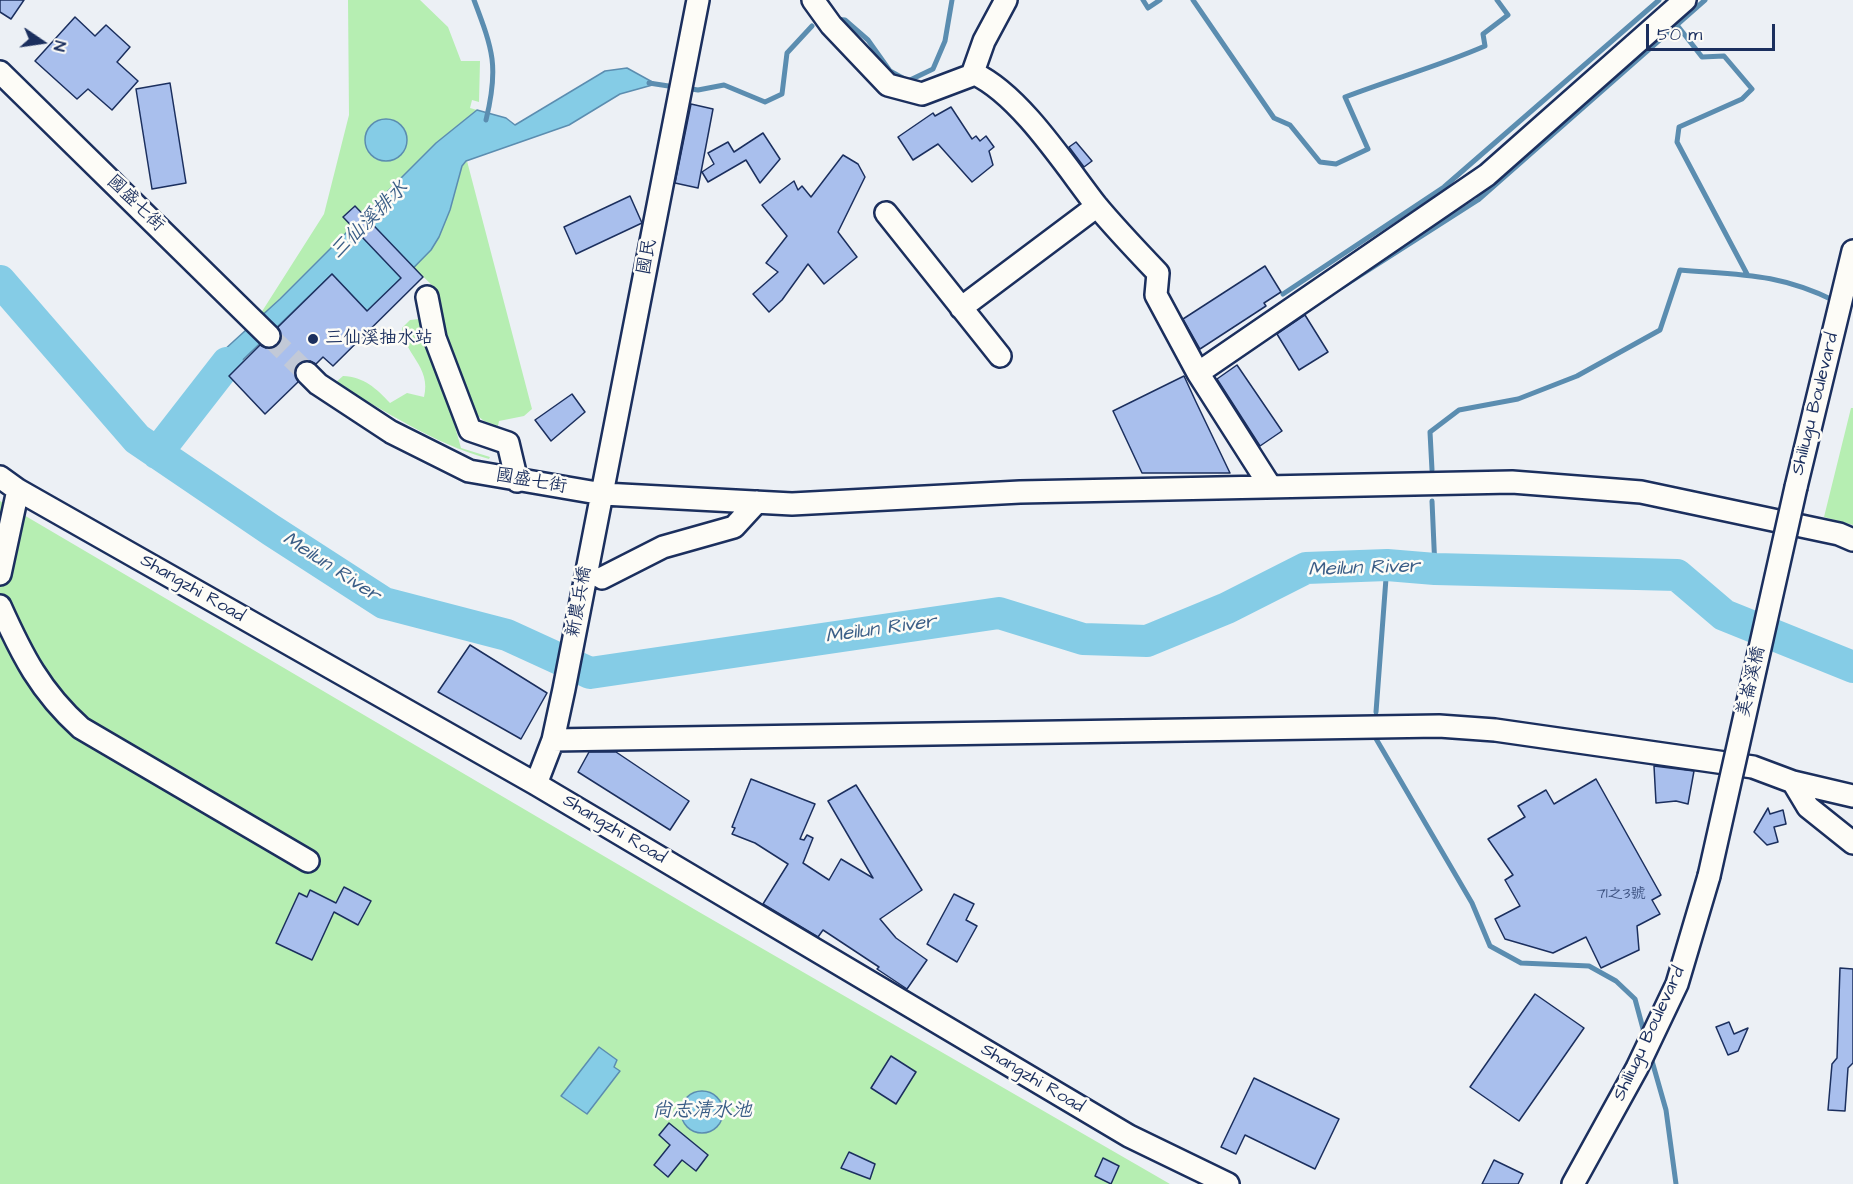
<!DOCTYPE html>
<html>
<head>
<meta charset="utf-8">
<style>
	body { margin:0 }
	#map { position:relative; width:1853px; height:1184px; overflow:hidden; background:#ecf0f5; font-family:"Architects Daughter",sans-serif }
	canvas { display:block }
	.north { position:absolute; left:12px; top:12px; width:60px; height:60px; -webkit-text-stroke:4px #fdfcf7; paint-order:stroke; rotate:103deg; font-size:16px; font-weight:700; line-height:24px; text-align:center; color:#1b2f5e }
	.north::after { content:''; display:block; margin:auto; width:21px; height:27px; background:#1b2f5e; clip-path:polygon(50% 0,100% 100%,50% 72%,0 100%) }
	.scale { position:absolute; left:1646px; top:24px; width:129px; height:27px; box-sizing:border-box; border:3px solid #1b2f5e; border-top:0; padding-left:8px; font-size:18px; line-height:21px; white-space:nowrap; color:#1b2f5e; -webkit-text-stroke:4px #fdfcf7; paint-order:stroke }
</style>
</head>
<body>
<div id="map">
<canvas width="1853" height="1184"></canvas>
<div class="north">N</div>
<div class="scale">50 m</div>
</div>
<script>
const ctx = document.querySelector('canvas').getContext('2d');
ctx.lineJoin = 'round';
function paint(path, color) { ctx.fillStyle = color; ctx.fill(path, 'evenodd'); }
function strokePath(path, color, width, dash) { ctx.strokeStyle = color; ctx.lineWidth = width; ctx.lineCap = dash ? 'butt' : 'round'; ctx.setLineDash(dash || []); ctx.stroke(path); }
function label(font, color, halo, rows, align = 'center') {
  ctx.font = font + ' "Architects Daughter","LXGW WenKai TC",sans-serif'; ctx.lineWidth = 5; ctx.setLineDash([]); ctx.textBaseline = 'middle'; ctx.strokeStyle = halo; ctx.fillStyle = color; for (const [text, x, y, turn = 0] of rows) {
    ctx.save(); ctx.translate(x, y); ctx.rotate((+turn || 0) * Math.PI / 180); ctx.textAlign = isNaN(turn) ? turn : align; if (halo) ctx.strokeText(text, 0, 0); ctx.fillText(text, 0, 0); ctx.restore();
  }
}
paint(new Path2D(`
	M348,0H420L448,27L461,61H480L479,102L472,100L470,108L477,110L436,143L364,216L354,206L343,217L352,227L263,315L261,313L324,214L349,115Z
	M467,161L532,409L524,416L499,421L498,426L484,421L468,408L439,314L434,287L413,267C445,236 451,207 462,166Z
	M419,319L426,324L461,448L490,457L489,459C432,443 386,411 335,383L343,376C364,377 376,388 390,403L407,393L424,397C432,367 403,353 402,328L410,320Z
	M1851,408H1853V525L1824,517Z
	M0,501L699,912L1170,1184H0Z`), '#b6eeb2');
const water = new Path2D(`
	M627,68L656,84L620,94L569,125L466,161L462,166L450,210L439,237L431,250L369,313L332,274L224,378L212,361L280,299L436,143L477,110L506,118L515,125L605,71Z
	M365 140a21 21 0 1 1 42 0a21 21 0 1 1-42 0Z
	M599,1047L617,1060L614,1067L620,1071L587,1114L561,1096Z
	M681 1112a21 21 0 1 1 42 0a21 21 0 1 1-42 0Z`);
paint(water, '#85cce6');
strokePath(water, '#5b8db0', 1.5);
strokePath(new Path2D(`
	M474,0C493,50 499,67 486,120
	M1143,0L1148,8L1160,0
	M1193,0L1274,118L1290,125L1320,162L1336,164L1368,149L1345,97C1392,79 1439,66 1485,46L1483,34L1508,15L1497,0
	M835,19L845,20L868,40L890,71L908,81L933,69L945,41L952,0
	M1677,25L1702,57L1724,56L1752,89L1742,99L1679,127L1677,142L1747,274
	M649,83L675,87
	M685,88L698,90L724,85L765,102L782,94L787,53L812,26
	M1342,287L1478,200L1705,0
	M1283,294L1444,187L1659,0
	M1432,470L1430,432L1459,410L1518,399L1577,376L1660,330L1680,270C1741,275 1778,273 1835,301
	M1432,501L1435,569
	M1376,712L1387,565
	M1375,737L1472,903L1490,946L1521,963L1589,966L1616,981L1635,999L1645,1036
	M1650,1054L1666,1110L1676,1184`), '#5b8db0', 5);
strokePath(new Path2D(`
	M0,281L137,439L271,530L384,603L507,635L590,673L999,613L1083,639L1147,641L1227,608L1306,568L1387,565L1435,569L1677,575L1724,615L1853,667
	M157,453L227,363`), '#85cce6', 32);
const building = new Path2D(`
	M0,0H24L11,19L0,12Z
	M75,17L95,36L106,25L130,47L117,62L138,81L112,110L88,89L77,99L35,61Z
	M170,83L186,183L152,189L136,89Z
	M691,104L713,109L698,188L675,183Z
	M951,107L972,139L976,136L980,141L986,136L994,147L989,151L993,165L972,182L938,144L913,160L898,137L933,113L935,116Z
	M763,133L780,159L760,183L746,160L708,182L702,172L714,164L708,153L728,142L734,152Z
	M1076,142L1092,161L1084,167L1069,147Z
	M843,155L858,164L865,177L838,232L857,257L824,284L808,264L782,300L769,312L753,294L778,272L766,263L787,236L762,205L794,181L798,190L802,186L811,197Z
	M630,196L642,223L576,254L564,227Z
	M355,206L423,277L333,366L323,357L316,364L310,361L298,364L295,370L298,382L265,414L229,376L260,345L266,348L278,345L281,339L278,327L332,274L367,311L401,278L343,217Z
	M1265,266L1281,292L1264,303L1266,306L1200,349L1183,319Z
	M1305,315L1328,352L1299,370L1277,334Z
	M1237,365L1282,431L1260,446L1217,379Z
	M1184,376L1196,402L1230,473H1142L1113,411Z
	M572,394L585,412L551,441L535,420Z
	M470,645L547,693L521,739L438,692Z
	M589,752H616L689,801L670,830L578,772Z
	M1654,766L1694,771L1688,804L1676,801L1656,803Z
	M751,779L815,804L800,839L804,840L807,835L813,838L803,863L829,880L841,859L873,878L828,801L856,785L922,890L880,919L896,938L927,960L907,989L877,969L879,967L823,930L818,937L763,904L788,864L755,843L732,834L735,828L732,827Z
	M1596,779L1661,895L1652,900L1660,914L1637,926L1639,950L1601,968L1586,937L1553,953L1505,939L1495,919L1520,906L1505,880L1513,875L1488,839L1525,817L1518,806L1546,790L1554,804Z
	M1768,808L1770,814L1783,810L1786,824L1774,827L1778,842L1767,845L1754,832Z
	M344,887L371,901L358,925L334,912L312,960L276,943L299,893L307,897L310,890L336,903Z
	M954,894L974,904L966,920L977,926L957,962L927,944Z
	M1840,968L1853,969V1063L1848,1068L1845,1111L1828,1110L1832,1064L1837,1058Z
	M1535,994L1584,1028L1519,1121L1470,1087Z
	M1729,1022L1734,1034L1748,1028L1738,1051L1728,1055L1716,1027Z
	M891,1056L916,1072L896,1104L871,1088Z
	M1254,1078L1339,1119L1315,1169L1245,1135L1236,1154L1221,1147Z
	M669,1123L708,1155L696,1171L682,1160L668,1177L654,1165L670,1145L659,1135Z
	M849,1152L875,1164L870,1179L841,1168Z
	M1103,1158L1119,1166L1111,1184L1095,1176Z
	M1494,1160L1523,1174L1518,1184H1482Z`);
paint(building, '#a9bfed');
strokePath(building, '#1b2f5e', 1.5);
strokePath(new Path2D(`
	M269,336L307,373`), '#c2c9d7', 21, [21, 10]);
const minor = new Path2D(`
	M813,0L831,25L888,85L922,94L975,74C1020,95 1065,165 1096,205C1115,228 1137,251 1158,273L1156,295L1198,373
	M0,72L269,336
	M972,75L984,41L1006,0
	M886,213L1000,356
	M427,297L435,338L470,430L508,443L517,481
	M961,308L1097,206
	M307,373L318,384L391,432L469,471L603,494L792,504L1020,492L1512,482L1641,492L1839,534L1853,540
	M0,477L18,490L536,784L1129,1136L1228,1184
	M1270,486L1198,373L1487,175L1685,0
	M1796,487L1853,251
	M0,574L18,490
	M602,578L663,547L734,527L757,502
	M0,606C22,655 40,691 81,728L308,861
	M553,740L1439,726L1495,730L1753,767L1793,782L1853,796
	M1793,782L1808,807L1853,843
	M536,784L553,740L564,689L698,0
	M1573,1184L1637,1068L1677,984L1709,876`);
strokePath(minor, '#1b2f5e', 26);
strokePath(minor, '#fdfcf7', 21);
const minorBridge = new Path2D(`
	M1709,876L1796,487`);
strokePath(minorBridge, '#1b2f5e', 26, []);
strokePath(minorBridge, '#fdfcf7', 21);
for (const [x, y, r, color] of [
	[313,339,6,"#1b2f5e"]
]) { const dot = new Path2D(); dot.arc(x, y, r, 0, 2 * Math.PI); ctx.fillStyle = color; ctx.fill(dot); strokePath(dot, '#fdfcf7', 2); }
label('15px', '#3e5382', null, [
	["71之3號",1621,895]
]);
label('18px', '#1b2f5e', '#fdfcf7', [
	["國盛七街",135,204,44],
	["國民",648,257,-79],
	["Shiliugu Boulevard",1816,404,-76],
	["國盛七街",531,482,10],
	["Shangzhi Road",192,589,30],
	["新農兵橋",580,602,-80],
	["美崙溪橋",1752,682,-77],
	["Shangzhi Road",614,830,31],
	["Shiliugu Boulevard",1650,1034,-65],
	["Shangzhi Road",1032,1079,31]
]);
label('18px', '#1b2f5e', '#fdfcf7', [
	["三仙溪抽水站",325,339]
], 'left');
label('italic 20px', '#3b5e87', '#fdfcf7', [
	["三仙溪排水",370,221,-45],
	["Meilun River",331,568,33],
	["Meilun River",1364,569,-2],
	["Meilun River",881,630,-8],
	["尚志清水池",702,1112]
]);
</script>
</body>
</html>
